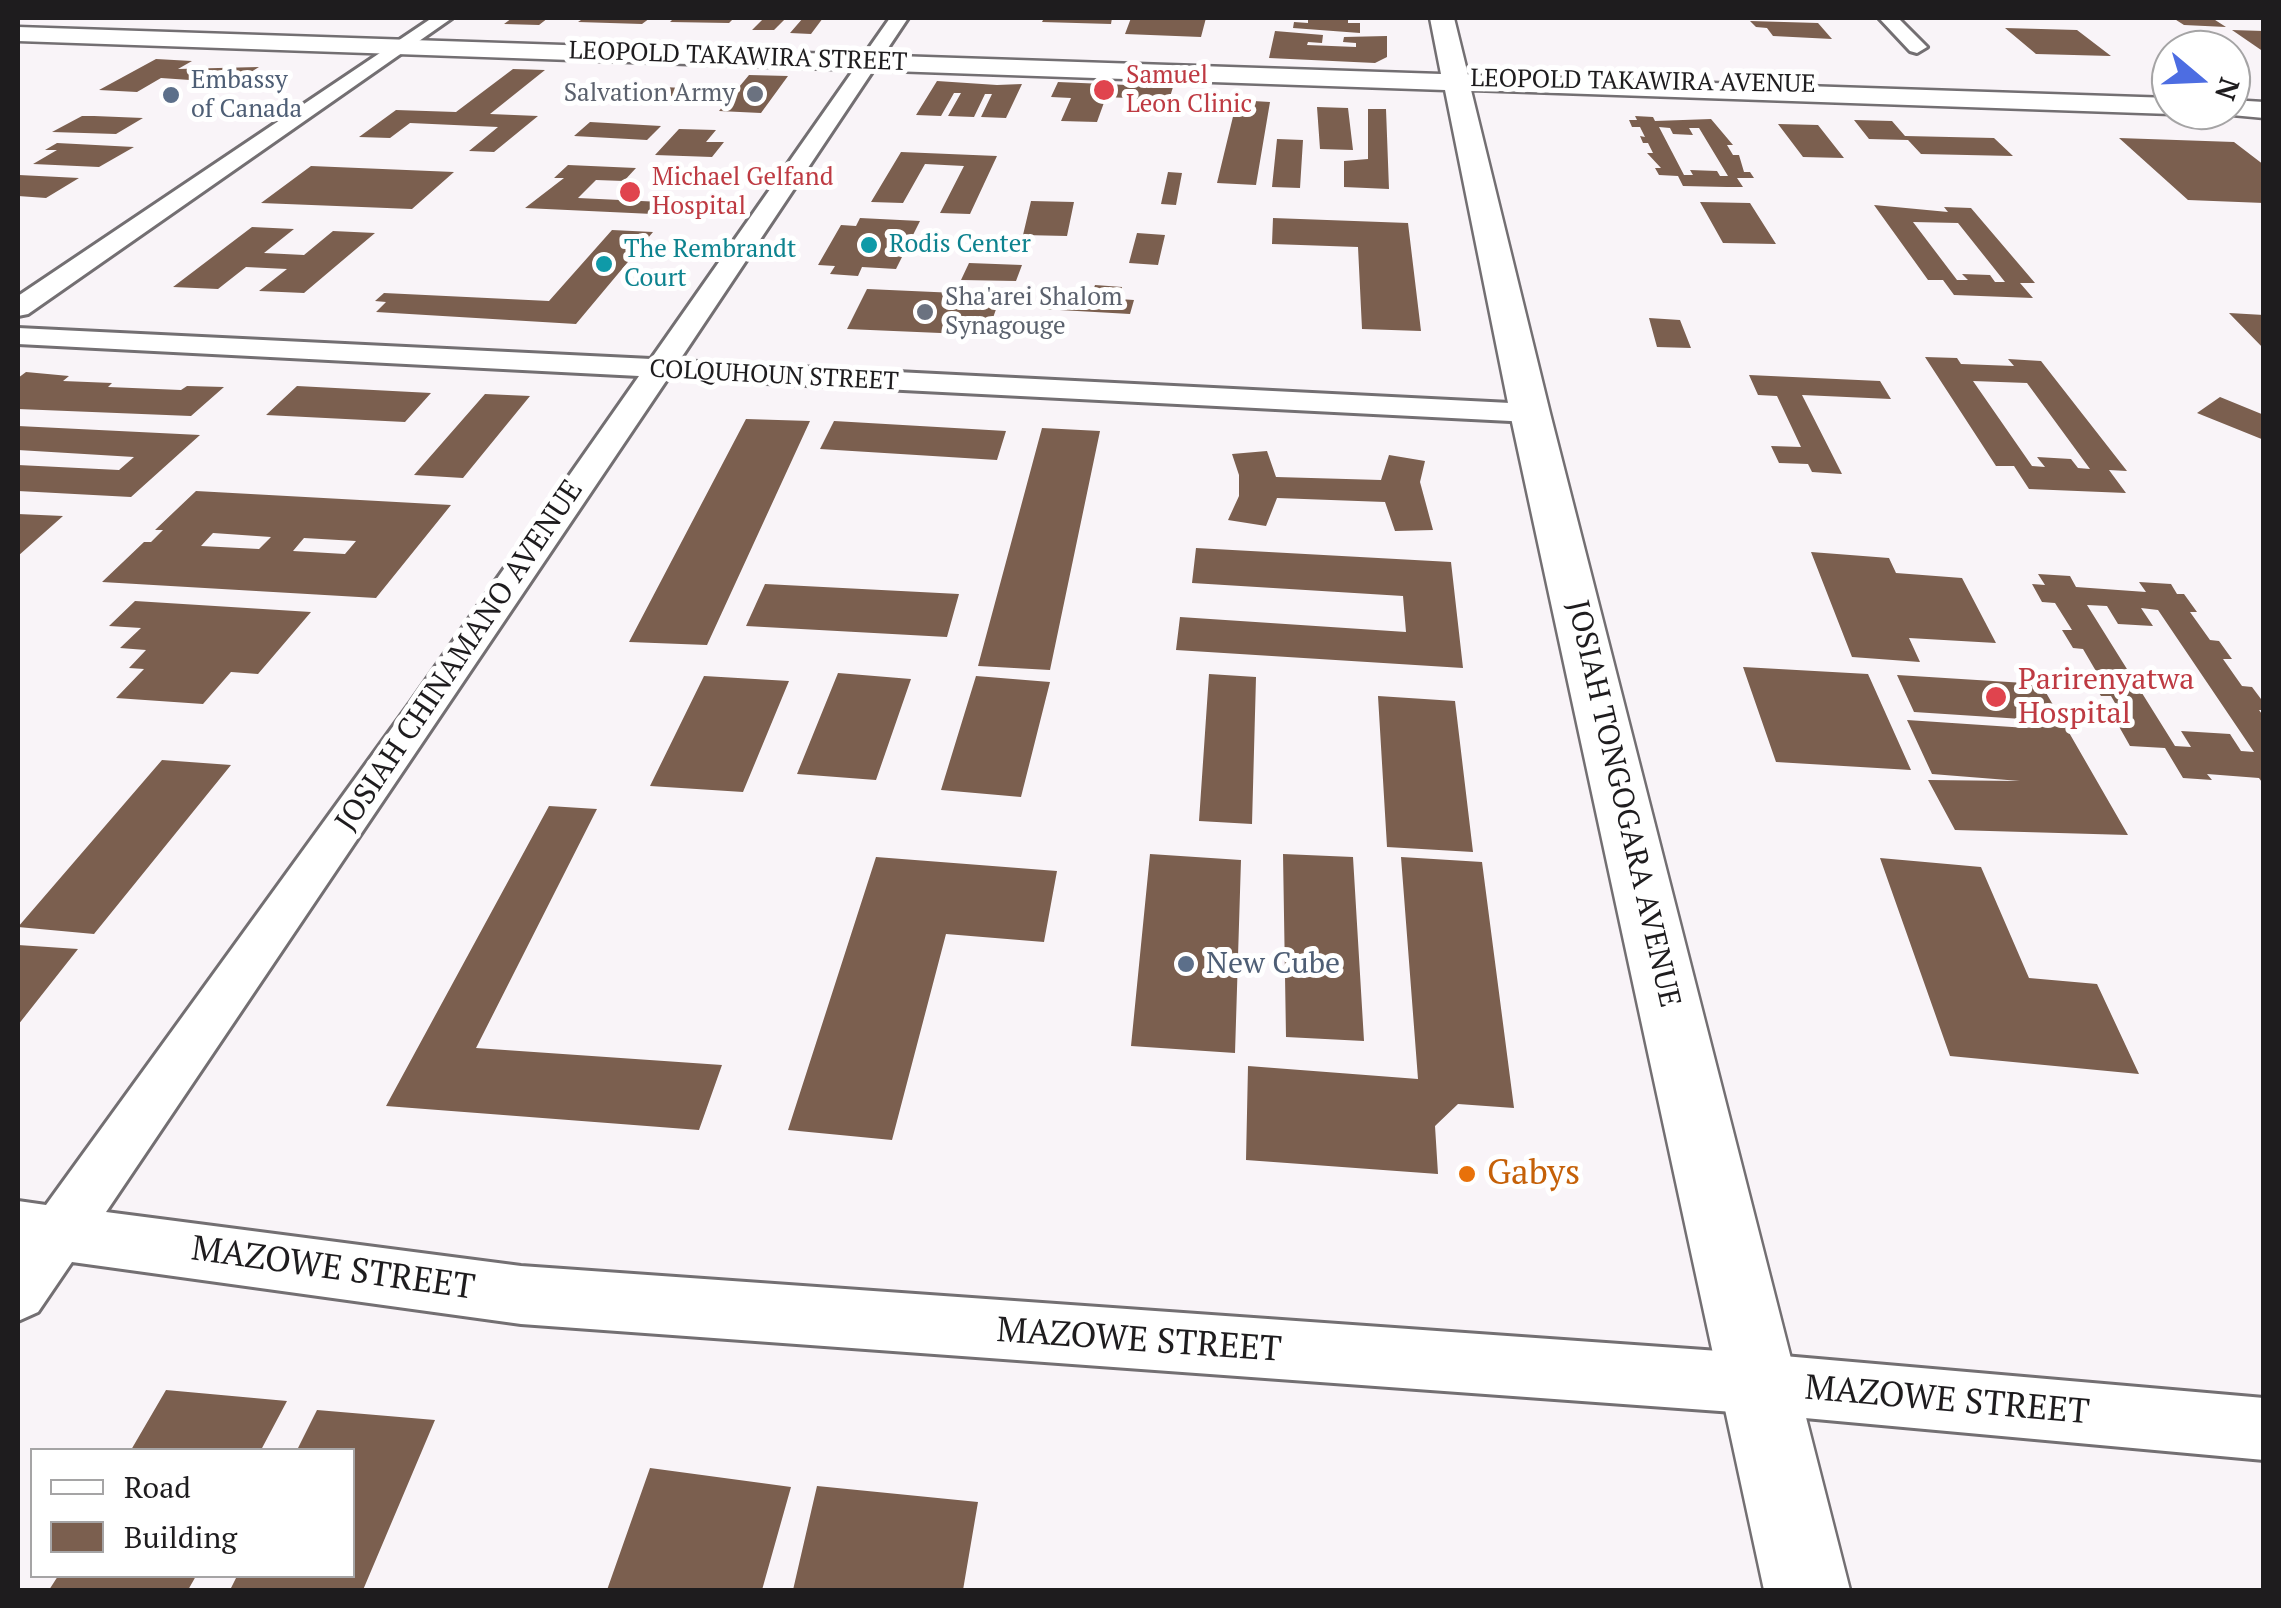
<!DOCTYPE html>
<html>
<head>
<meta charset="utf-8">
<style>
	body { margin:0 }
	#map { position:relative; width:2281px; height:1608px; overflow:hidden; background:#f9f4f8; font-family:"PT Serif",serif }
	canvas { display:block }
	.frame { position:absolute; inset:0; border:20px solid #1e1c1e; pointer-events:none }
	.legend { position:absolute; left:30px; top:1448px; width:325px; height:130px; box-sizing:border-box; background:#fff; border:2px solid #a5a4a5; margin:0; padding:12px 18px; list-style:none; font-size:30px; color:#1e1c1e }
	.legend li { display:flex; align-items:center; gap:20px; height:50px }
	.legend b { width:50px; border:2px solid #a5a4a5 }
	.north { position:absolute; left:2151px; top:30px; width:100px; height:100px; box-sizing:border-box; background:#fff; border:2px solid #a5a4a5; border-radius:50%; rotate:109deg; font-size:28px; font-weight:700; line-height:40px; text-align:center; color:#1e1c1e }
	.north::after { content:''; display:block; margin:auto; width:35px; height:45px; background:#4d6de2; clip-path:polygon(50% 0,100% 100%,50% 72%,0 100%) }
</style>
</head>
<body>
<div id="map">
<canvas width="2281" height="1608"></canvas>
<div class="frame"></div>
<ul class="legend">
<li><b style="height:12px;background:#fff"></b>Road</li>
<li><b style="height:28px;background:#7b5f4f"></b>Building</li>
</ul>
<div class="north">N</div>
</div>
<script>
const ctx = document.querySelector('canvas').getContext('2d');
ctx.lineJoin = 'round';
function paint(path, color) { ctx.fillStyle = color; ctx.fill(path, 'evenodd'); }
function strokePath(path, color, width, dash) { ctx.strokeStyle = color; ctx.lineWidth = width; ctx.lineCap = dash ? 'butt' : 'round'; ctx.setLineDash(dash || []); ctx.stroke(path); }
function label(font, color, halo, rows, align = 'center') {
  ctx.font = font + ' "PT Serif",serif'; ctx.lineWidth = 10; ctx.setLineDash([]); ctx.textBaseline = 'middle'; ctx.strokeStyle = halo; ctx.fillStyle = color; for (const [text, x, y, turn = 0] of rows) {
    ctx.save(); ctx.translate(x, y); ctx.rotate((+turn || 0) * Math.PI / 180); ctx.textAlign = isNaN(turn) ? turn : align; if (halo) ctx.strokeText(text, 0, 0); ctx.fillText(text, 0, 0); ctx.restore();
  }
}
paint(new Path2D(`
	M512,18H548L539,25L504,24Z
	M584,18H650L642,24L578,22Z
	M674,18H734L729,23L670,22Z
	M764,18H786L774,30H752Z
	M803,18H823L811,34L790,33Z
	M1044,18H1112L1111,24L1042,22Z
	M1131,18H1206L1201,37L1125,34Z
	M1308,18H1348V23H1360V33L1293,28L1294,22L1308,23Z
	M2173,18H2212L2226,27L2184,25Z
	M1750,21L1818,23L1832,39L1773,36L1767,28L1756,27Z
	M2005,28L2077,30L2111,56L2036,54Z
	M2232,30L2264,31V52Z
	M1275,31L1323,35L1322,43L1308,42L1307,45L1356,47V43L1343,42L1344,37L1387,36V57L1375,63L1269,58Z
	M156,59L192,61L178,69L259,67L233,83L161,78L137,92L99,90Z
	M513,69L545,70L490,114L538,116L494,152L469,151L498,127L410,123L390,138L359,137L396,110L456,112Z
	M749,75L788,76L761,113L719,111Z
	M937,81L997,85L1022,84L1006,118L981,117L992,94H985L974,117L948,116L961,93H954L941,116L916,115Z
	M1058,82L1173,87L1169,100L1106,97L1097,122L1061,121L1071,98L1051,97Z
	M644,86L721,90L707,105L628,102Z
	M1237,100L1270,102L1256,185L1217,183Z
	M1317,107L1348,108L1353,150L1320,149Z
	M1368,109H1386L1389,189L1344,187V161L1368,159Z
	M82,116H94L143,118L116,134L52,132Z
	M1635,116L1653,117L1655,121L1711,119L1733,145H1727L1733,155H1739L1744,172H1750L1754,178H1737L1743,187H1727L1683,186L1678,176L1659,175L1655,168H1661L1647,153H1653L1648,143H1643L1640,136L1645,137L1640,127H1632L1629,120H1637ZM1659,127L1670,128L1673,134L1693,135L1689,128H1699L1728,176H1720L1717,171L1690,170L1693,175H1684Z
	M1854,120L1892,121L1905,136L1994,138L2013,156L1921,154L1908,140L1869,139Z
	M590,122L661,126L647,140L574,136Z
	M1778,124L1818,125L1844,158L1803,157Z
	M679,129L716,130L706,142H724L712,157L655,155Z
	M2119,138L2234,142L2264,165V203L2188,200Z
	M1277,139L1303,140L1300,188L1272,187Z
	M57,143L134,147L99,167L33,164L57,150H45Z
	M901,152L997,156L970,214L940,213L964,166L925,164L903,203L871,202Z
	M568,165L636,168L624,181L596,180L578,198L683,203L674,215L525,208L564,178H554Z
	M311,166L454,172L412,209L261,203Z
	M1168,172L1182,173L1176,205L1161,204Z
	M18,176L19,175L79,178L46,198L18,196Z
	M1031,201L1074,202L1067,236L1023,235Z
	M1700,202L1750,203L1776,244L1723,243Z
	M1874,205L1948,212L1944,207L1971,208L2035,283H2020L2033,298L1954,295L1943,280H1928ZM1913,222L1958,223L2005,282H1995L1990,275L1962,274L1968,280H1957Z
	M860,218L920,221L896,269L862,267L858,276L830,274L835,266L818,265L841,225L856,226Z
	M1273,218L1408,223L1421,331L1362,329L1358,247L1272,244Z
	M252,227L294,229L264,253L304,255L333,231L375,233L304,293L259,291L287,269L246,267L218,289L173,287Z
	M612,230L653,232L576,324L376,312L386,302L375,301L384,293L549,301Z
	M1137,233L1165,235L1158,265L1129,263Z
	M969,263L1022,265L1016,281L961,280Z
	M1095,285L1122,287L1119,299L1134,300L1130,314L1042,309L1048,291L1092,294Z
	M867,289L1001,295L987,335L847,329Z
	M2229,313L2264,315V349Z
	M1649,318L1680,320L1691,348L1657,347Z
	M1925,357L1957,358L1961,364L2014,366L2008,359L2041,361L2127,471L2109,470L2126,493L2029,489L2014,466H1996ZM1973,381L2027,383L2090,469L2078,468L2071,459L2037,457L2045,467L2032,466Z
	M26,372L69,376L63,381L112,383L108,387L181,390L187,386L224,387L191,416L18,409V378Z
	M1749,375L1880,381L1891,399L1802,395L1842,474L1812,472L1808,464L1779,463L1771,446L1801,447L1777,396L1758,395Z
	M297,386L431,393L405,422L266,415Z
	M485,394L530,396L463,478L414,475Z
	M2220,397L2264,415V440L2197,413Z
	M746,419L810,421L707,645L629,642Z
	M834,421L1006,431L997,460L820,449Z
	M18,426L200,435L131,497L18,491V465L119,470L134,457L18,450Z
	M1042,428L1100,431L1050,670L978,666Z
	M1267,451L1276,477L1381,480L1389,455L1425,461L1420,482L1433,530L1395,531L1385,502L1277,498L1266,526L1228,520L1239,496V475L1232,454Z
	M196,491L451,505L376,598L102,582L144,542H151L163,530H155ZM213,533L271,537L259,549L201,546ZM304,538L356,541L345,554L293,551Z
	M18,514L63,516L18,556Z
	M1196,548L1451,562L1463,668L1176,650L1180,617L1406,632L1403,596L1192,583Z
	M1811,552L1889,558L1896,573L1962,578L1996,643L1909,638L1920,662L1852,657Z
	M2038,574L2070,576L2076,587L2146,592L2139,582L2171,584L2177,594H2184L2197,612H2190L2210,640L2219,641L2232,659H2223L2242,686L2252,687L2264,703V710H2259L2264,717V785L2259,778L2207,774L2212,780L2183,778L2165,748L2130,746L2117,723L2127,724L2111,696H2101L2089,677L2100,678L2083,649L2073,648L2062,630H2072L2055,603L2042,602L2032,584L2045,585ZM2087,605L2107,606L2118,624L2153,626L2141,608L2158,610L2254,752L2241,751L2230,734L2181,731L2191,747L2175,746Z
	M765,584L959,594L947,637L746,626Z
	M135,601L311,612L258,674L231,672L203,704L116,698L144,669L129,668L146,650L120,648L141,628L109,626Z
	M1743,667L1868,674L1911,770L1776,762Z
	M838,673L911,679L876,780L797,774Z
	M1209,674L1256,677L1252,824L1199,821Z
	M1897,675L2041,684L2128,835L1955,830L1928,780L2020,781L1932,774L1907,720L2027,728L2022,719L1914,712Z
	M704,676L789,681L743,792L650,786Z
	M976,676L1050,682L1021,797L941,790Z
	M1378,696L1455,701L1473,852L1387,847Z
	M162,760L231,765L94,934L18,927Z
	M549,806L597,809L476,1048L722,1065L699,1130L386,1106Z
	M1150,854L1241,860L1235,1053L1131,1046Z
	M1283,854L1353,857L1364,1041L1286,1037Z
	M876,857L1057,871L1044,942L946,934L892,1140L788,1130Z
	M1401,857L1482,862L1514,1108L1458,1104L1435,1126L1438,1174L1246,1160L1248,1066L1418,1079Z
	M1880,858L1981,867L2029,978L2097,984L2139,1074L1950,1056Z
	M18,945L78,949L18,1025Z
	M166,1390L287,1401L261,1450H131Z
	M317,1410L435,1420L363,1590H230L237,1576H352V1450H297Z
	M650,1468L791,1487L762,1590H607Z
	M817,1486L978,1502L963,1590H793Z
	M58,1576H196L188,1590H49Z`), '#7b5f4f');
const minor = new Path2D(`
	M432,18H452L28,314L18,316V296Z
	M890,18H908L679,361L1530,404L1541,407L1545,413L1541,419L1530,422L668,378L106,1212L521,1266L1761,1354L2264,1398V1460L1761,1414L521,1324L72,1262L38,1312L18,1321V1201L46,1205L410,703L639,376L18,344V328L651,359Z
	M1879,18H1898L1927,47L1917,53L1910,51Z`);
const secondary = new Path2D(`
	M1430,18H1454L1468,75L2171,98V110H2182L2171,114L1471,90L1550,413L1850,1590H1764L1510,413L1445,90L18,41V27L1441,74Z
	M2231,100L2264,102V118L2221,114L2219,110H2231Z`);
strokePath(minor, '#736f72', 6);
strokePath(secondary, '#736f72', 5);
paint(minor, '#fff');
paint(secondary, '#fff');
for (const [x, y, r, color] of [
	[1104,90,12,"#e0444e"],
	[755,94,10,"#6b7280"],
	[171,95,10,"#5c6f8a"],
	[630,192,12,"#e0444e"],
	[869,245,10,"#0f9aa8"],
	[604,264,10,"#0f9aa8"],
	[925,312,10,"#6b7280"],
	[1996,697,12,"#e0444e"],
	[1186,964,10,"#5c6f8a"],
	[1467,1174,10,"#e8710a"]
]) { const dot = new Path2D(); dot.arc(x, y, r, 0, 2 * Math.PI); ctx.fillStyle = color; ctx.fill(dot); strokePath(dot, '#fff', 4); }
label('25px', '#1e1c1e', '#fff', [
	["LEOPOLD TAKAWIRA STREET",738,57,2],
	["LEOPOLD TAKAWIRA AVENUE",1643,82,1],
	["COLQUHOUN STREET",774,376,3]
]);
label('25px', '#be3a42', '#fff', [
	["Samuel",1126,76],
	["Leon Clinic",1126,105],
	["Michael Gelfand",652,178],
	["Hospital",652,207]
], 'left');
label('25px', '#4e5e75', '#fff', [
	["Embassy",191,81],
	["of Canada",191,110]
], 'left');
label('25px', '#5b616d', '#fff', [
	["Salvation Army",735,94],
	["Sha'arei Shalom",945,298,"left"],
	["Synagouge",945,327,"left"]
], 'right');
label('25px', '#0d838f', '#fff', [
	["Rodis Center",889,245],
	["The Rembrandt",624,250],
	["Court",624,279]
], 'left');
label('30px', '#1e1c1e', '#fff', [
	["JOSIAH CHINAMANO AVENUE",460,656,-56],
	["JOSIAH TONGOGARA AVENUE",1623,804,77]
]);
label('30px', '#be3a42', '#fff', [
	["Parirenyatwa",2018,680],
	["Hospital",2018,714]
], 'left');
label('30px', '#4e5e75', '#fff', [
	["New Cube",1206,964]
], 'left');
label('35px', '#c56008', '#fff', [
	["Gabys",1487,1174]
], 'left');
label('35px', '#1e1c1e', '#fff', [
	["MAZOWE STREET",333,1269,8],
	["MAZOWE STREET",1139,1341,4],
	["MAZOWE STREET",1947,1401,5]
]);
</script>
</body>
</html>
